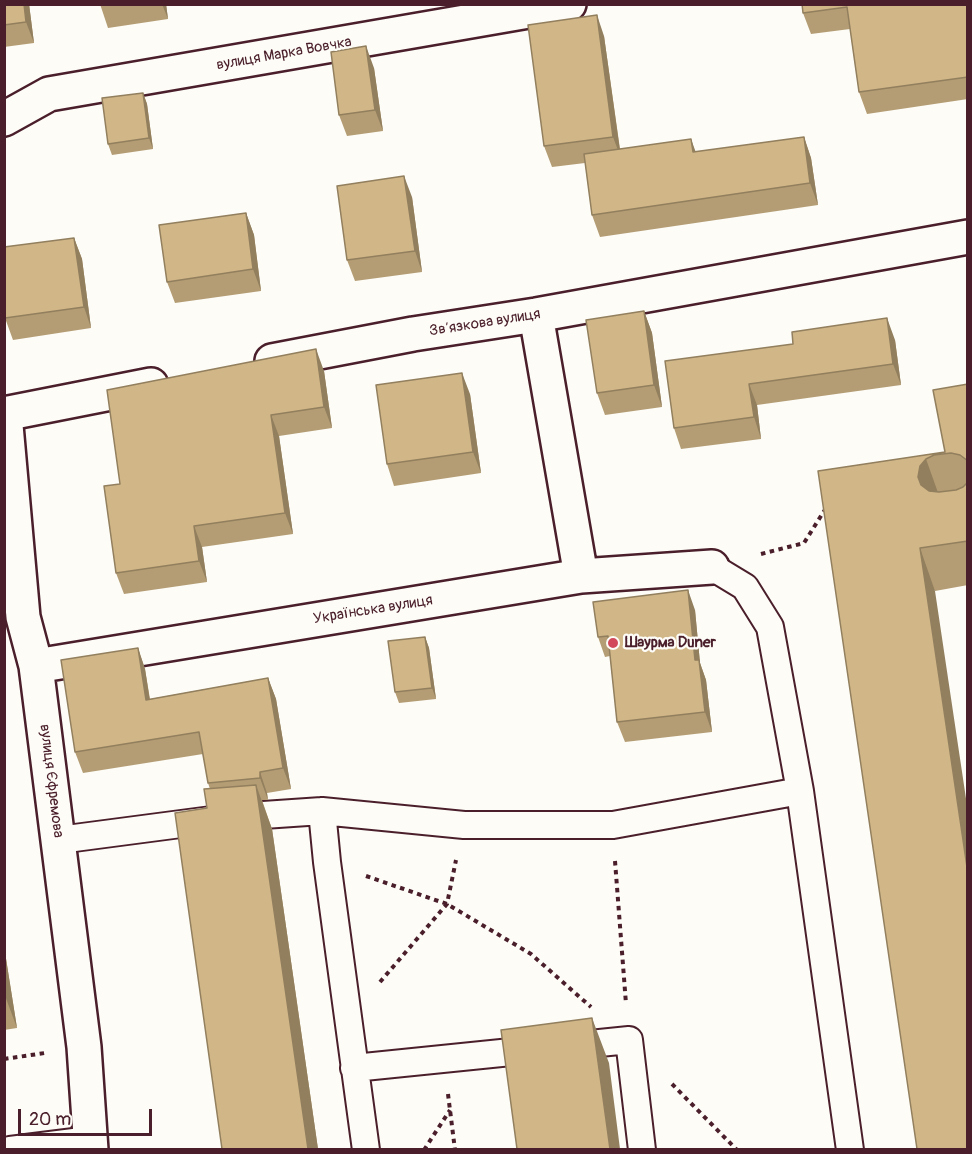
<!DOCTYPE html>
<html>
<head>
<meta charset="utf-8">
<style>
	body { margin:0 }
	#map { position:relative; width:972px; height:1154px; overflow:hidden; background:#fdfcf7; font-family:Pangolin,sans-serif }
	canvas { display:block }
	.frame { position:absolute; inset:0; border:6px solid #4a1f2b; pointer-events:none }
	.scale { position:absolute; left:18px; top:1109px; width:134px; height:27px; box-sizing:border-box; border:3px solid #4a1f2b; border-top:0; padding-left:8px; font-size:18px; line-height:21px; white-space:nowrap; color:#4a1f2b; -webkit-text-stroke:4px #fdfcf7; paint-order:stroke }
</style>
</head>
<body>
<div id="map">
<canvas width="972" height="1154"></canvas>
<div class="frame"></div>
<div class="scale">20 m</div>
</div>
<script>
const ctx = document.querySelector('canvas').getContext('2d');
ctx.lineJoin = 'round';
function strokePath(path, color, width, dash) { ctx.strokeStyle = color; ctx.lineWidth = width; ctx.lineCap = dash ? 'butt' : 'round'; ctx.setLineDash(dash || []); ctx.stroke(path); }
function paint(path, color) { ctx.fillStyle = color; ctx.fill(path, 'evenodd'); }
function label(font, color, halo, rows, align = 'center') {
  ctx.font = font + ' Pangolin,sans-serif'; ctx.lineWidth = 4.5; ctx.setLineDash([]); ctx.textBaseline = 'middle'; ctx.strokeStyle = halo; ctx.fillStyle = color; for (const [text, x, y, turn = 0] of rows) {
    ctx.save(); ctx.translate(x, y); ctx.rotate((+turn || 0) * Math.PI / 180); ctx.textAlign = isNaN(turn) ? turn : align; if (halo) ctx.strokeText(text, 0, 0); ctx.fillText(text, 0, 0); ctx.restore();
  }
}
const service = new Path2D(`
	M712,567L745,587L770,627L800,791L850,1150
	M59,840L234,817L322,811
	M354,1068L629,1040L642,1150
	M10,1150L90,1140
	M366,1150L327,862L322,811L464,825H613L800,791`);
const minor = new Path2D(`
	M4,119L49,94L569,4
	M536,315L581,576
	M272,361L413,334L536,315L968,237
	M4,414L151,385
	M5,414L23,617L36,666L84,1047L91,1150
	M36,666L581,576L712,567`);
strokePath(service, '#4a1f2b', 30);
strokePath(minor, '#4a1f2b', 38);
strokePath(new Path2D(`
	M761,554L804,543L826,508
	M615,861L626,1004
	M366,876L447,904L531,954L591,1007
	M380,982L447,904L456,860
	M4,1059L45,1053
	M672,1084L737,1150
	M448,1094L455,1150
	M424,1150L450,1110`), '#4a1f2b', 4, [4.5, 4.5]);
strokePath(service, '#fdfcf7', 26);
strokePath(minor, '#fdfcf7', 33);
paint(new Path2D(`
	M4,4H29L34,43L4,47Z
	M100,4H166L168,19L108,28Z
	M802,4H968V99L867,114L859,92L850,29L811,34L803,13Z
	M604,36L620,149L691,139L695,152L804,137L811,158L818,205L600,237L592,215L585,163L552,167L544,146Z
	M374,68L383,131L347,136L339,115Z
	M143,93L147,104L153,149L112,155L108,144Z
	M412,197L422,272L355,281L347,260Z
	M246,213L254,235L261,291L175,303L167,282Z
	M74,238L82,259L91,328L13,340L5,318Z
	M644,311L652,333L662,407L605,415L597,393Z
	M895,340L901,385L757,405L761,439L681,449L674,428L665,361Z
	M324,371L332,428L279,436L293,534L202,547L207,582L124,594L116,573L120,484Z
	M968,384V585L935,591L818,471L945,452Z
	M470,394L481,473L394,486L387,464Z
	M695,610L700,663L706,680L712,732L625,742L617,722L610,656L605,657L598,637Z
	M425,637L429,648L436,699L399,703L395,692Z
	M138,648L145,669L150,699L268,678L276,699L291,789L267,793L268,800H262L272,829L318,1149H222L207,808L210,789L208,783L203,754L83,773L75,752Z
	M4,946L17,1028L4,1030Z`), '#b49d74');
paint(new Path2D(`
	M24,4H29L34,43L26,22Z
	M162,4H166L168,19Z
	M597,15L604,36L621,158L613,137Z
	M366,46L374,68L383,131L375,110Z
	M143,93L147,104L153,149L149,138Z
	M804,137L811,158L818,205L810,183Z
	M691,139L699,161L693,152Z
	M404,176L412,197L422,272L415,251Z
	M246,213L254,235L261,291L253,269Z
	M74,238L82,259L91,328L84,307Z
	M644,311L652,333L662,407L654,385Z
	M887,318L895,340L901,385L893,364Z
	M316,349L324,371L332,428L324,407Z
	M462,373L470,394L481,473L473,452Z
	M749,384L757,405L761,439L754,417Z
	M271,415L279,436L293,534L285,513Z
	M926,459L941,501L934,519L918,477L920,466Z
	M194,526L202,547L207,582L199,561Z
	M920,548L935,591L968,812V874Z
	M688,590L695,610L700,663L706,680L712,732L705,712L695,660Z
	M425,637L429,648L436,699L432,688Z
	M138,648L145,669L153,721L146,700Z
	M268,678L276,699L291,789L283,768Z
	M260,772L267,793L268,800L260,778Z
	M256,785L272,829L318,1149H308Z
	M4,946L17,1028L4,993Z
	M592,1018L609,1063L620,1149H610Z`), '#927f5e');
const building = new Path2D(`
	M4,4H24L26,22L4,25Z
	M802,4H968V77L859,92L847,7L803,13Z
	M597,15L613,137L544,146L528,25Z
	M366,46L375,110L339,115L331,52Z
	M143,93L149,138L108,144L102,98Z
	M804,137L810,183L592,215L584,154L691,139L693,152Z
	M404,176L415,251L347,260L337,186Z
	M246,213L253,269L167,282L159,225Z
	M74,238L84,307L5,318L4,247Z
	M644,311L654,385L597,393L586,320Z
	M887,318L893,364L749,384L754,417L674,428L665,361L793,344L792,332Z
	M316,349L324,407L271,415L285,513L194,526L199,561L116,573L104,486L120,484L107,390Z
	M462,373L473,452L387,464L376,385Z
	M968,384V461L960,455L951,453L934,455L926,459L920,466L918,477L921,485L929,491L939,492L956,490L963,487L968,482V541L920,548L968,874V1149H917L818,471L945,452L933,390Z
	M688,590L695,660H699L705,712L617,722L608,636L598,637L593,602Z
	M425,637L432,688L395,692L388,641Z
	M138,648L146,700L268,678L283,768L260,772V778L208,783L199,732L75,752L61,660Z
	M256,785L308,1149H222L175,813L207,808L204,789Z
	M592,1018L610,1149H517L501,1030Z`);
paint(building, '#d1b687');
strokePath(building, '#927f5e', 1.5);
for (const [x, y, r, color] of [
	[613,643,6,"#d1495b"]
]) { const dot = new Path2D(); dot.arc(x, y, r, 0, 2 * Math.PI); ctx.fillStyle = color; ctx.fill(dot); strokePath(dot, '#fdfcf7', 2); }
label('15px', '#4a1f2b', '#fdfcf7', [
	["вулиця Марка Вовчка",284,54,-10],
	["Звʼязкова вулиця",485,323,-9],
	["Українська вулиця",373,610,-9],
	["вулиця Єфремова",51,781,83]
]);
label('bold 15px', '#4a1f2b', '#fdfcf7', [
	["Шаурма Duner",625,643]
], 'left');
</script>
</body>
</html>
